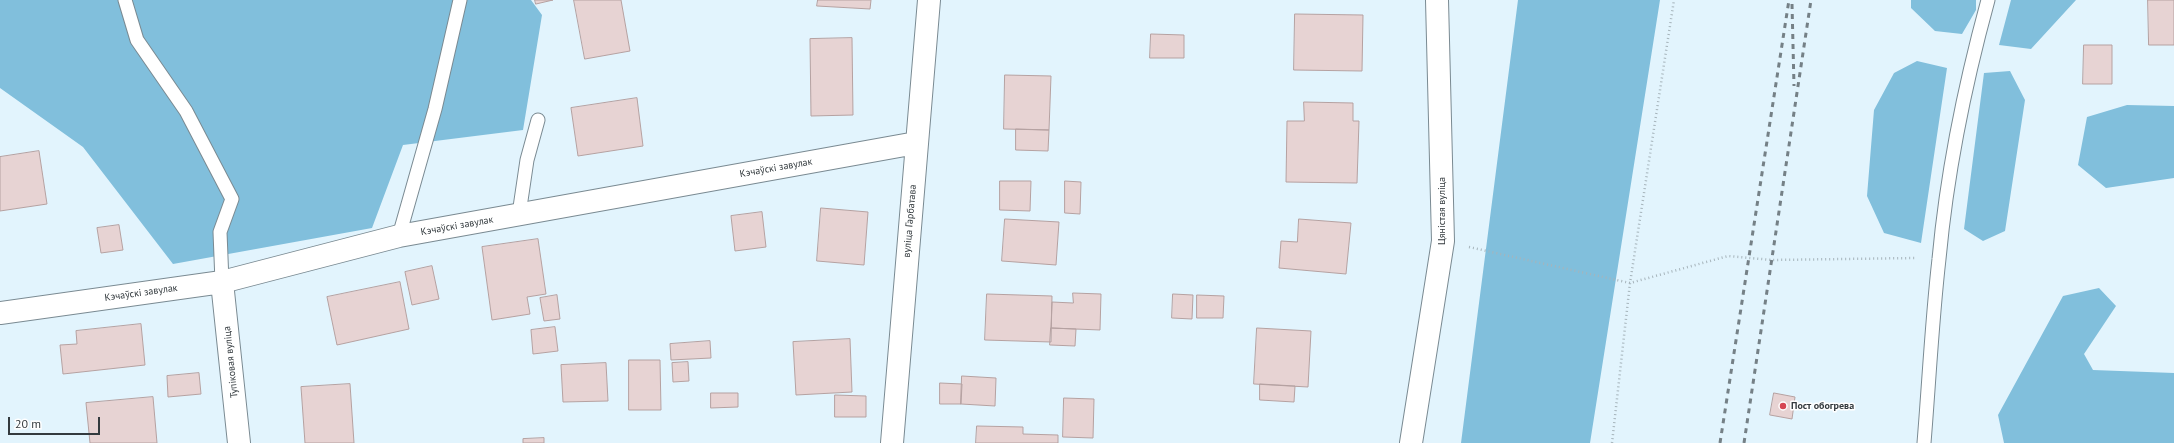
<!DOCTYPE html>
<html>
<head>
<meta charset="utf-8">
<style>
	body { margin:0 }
	#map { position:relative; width:2174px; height:443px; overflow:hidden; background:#e2f4fd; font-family:"PT Sans",sans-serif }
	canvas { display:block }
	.scale { position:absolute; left:8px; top:417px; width:92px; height:18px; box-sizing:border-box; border:2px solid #333a3e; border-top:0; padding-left:5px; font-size:12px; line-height:14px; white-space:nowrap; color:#333a3e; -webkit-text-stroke:3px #fff; paint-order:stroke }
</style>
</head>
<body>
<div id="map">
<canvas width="2174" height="443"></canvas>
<div class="scale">20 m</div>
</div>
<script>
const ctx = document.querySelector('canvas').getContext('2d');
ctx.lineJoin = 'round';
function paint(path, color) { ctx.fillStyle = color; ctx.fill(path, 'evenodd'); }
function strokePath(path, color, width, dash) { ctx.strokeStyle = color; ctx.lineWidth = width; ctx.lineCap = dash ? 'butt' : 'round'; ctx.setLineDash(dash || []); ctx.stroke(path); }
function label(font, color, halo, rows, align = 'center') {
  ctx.font = font + ' "PT Sans",sans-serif'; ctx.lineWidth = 3; ctx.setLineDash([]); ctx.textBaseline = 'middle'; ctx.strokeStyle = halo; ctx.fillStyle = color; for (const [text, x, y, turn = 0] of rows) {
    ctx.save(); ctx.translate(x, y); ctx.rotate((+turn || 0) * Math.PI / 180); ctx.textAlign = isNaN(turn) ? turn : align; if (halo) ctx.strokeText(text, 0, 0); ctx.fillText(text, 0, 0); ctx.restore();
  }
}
paint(new Path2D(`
	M0,0H531L542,15L523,130L403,145L372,228L173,264L83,147L0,88Z
	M1518,0H1660L1590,443H1461Z
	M1911,0H1976V10L1962,34L1935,31L1911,8Z
	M2011,0H2076L2031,49L1999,45Z
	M1917,61L1947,68L1921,243L1884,233L1867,196L1874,110L1894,73Z
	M2010,71L2025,100L2005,231L1983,241L1964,229L1984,73Z
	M2127,105L2174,106V178L2106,188L2078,165L2087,117Z
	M2099,288L2116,306L2084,354L2093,370L2174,373V443H2004L1998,415L2063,296Z`), '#81bfdc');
const building = new Path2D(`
	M535,0H553L536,4Z
	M574,0H621L630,51L585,59Z
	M818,0H871L870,9L817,6Z
	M2148,0H2174V45H2149Z
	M1295,14L1363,15L1362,71L1294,70Z
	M1151,34L1184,35V58H1150Z
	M852,38L853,115L811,116L810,39Z
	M2084,45H2112V84H2083Z
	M1005,75L1051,76L1049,130L1004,129Z
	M637,98L643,146L578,156L571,108Z
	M1304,102L1353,103V121H1359L1357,183L1286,182L1287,121H1304Z
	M1016,129L1049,130L1048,151L1016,150Z
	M39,151L47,204L0,211V157Z
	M1000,181H1031L1030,211L1000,210Z
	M1065,181L1081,182L1080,214L1065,213Z
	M821,208L868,212L864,265L817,261Z
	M762,212L766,247L735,251L731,216Z
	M1005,219L1059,222L1056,265L1002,261Z
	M1299,219L1351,223L1346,274L1279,268L1281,241L1297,242Z
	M119,225L123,250L101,253L97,228Z
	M538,239L546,294L527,297L530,314L492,320L482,247Z
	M432,266L439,299L412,305L405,272Z
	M400,282L409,329L337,345L327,297Z
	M1073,293L1101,294L1100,330L1051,328L1052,302L1073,303Z
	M987,294L1052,296L1051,342L985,340Z
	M1173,294L1193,295L1192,319L1172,318Z
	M557,295L560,319L544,321L540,298Z
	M1197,295L1224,296L1223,318H1197Z
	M141,324L145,365L63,374L60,345L77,344L76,331Z
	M555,327L558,351L533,354L531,330Z
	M1051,328L1076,329L1075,346L1050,345Z
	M1257,328L1311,331L1308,387L1254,384Z
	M850,339L852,392L796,395L793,342Z
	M710,341L711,358L671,360L670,344Z
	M629,360H660L661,410H629Z
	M688,362L689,381L673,382L672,363Z
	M606,363L608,401L563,402L561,365Z
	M199,373L201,394L168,397L167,376Z
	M962,376L996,378L995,406L961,404Z
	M940,383L962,384L961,404H940Z
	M350,384L354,443H305L301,387Z
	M1260,384L1295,386L1294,402L1260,400Z
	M711,393H738V407L711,408Z
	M1774,393L1795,397L1792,419L1770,415Z
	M835,395L866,396V417H835Z
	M153,397L157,443H90L86,403Z
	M1064,398L1094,399L1093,438L1063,437Z
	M977,426L1023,427V434L1058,435V443H976Z
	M544,438V443H523V439Z`);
paint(building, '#e7d3d3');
strokePath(building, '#b5a1a1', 1);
const service = new Path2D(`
	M125,0L137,40L186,111L232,199L220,232L222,282
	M519,214L527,160L538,120
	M399,236L435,109L460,0
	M1924,443C1929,382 1932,320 1939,259C1947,172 1965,84 1988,0`);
const minor = new Path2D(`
	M222,282L239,443
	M0,313L222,282L399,236L916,143
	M892,443L929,0
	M1411,443L1443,241L1437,0`);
strokePath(service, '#7a8a92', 15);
strokePath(minor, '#7a8a92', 24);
strokePath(new Path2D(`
	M1469,247L1630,283L1728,256L1772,260L1916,258
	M1612,443L1630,283L1674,0`), '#a6b4bb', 2.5, [1, 3]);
strokePath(service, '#fff', 13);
strokePath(minor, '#fff', 22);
strokePath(new Path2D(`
	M1792,4L1794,86
	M1720,443L1789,0
	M1744,443L1811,0`), '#758086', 3, [5, 5]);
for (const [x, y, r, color] of [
	[1783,406,4,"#d64653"]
]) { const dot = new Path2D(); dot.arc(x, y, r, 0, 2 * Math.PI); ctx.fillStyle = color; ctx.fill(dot); strokePath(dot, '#fff', 1.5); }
label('10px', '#333a3e', '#fff', [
	["Кэчаўскі завулак",776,168,-10],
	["Цяністая вуліца",1442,211,-90],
	["вуліца Гарбатава",910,221,-85],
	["Кэчаўскі завулак",457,226,-10],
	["Кэчаўскі завулак",141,293,-8],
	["Тупіковая вуліца",231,362,-96]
]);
label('bold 10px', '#333a3e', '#fff', [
	["Пост обогрева",1791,406]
], 'left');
</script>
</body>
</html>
